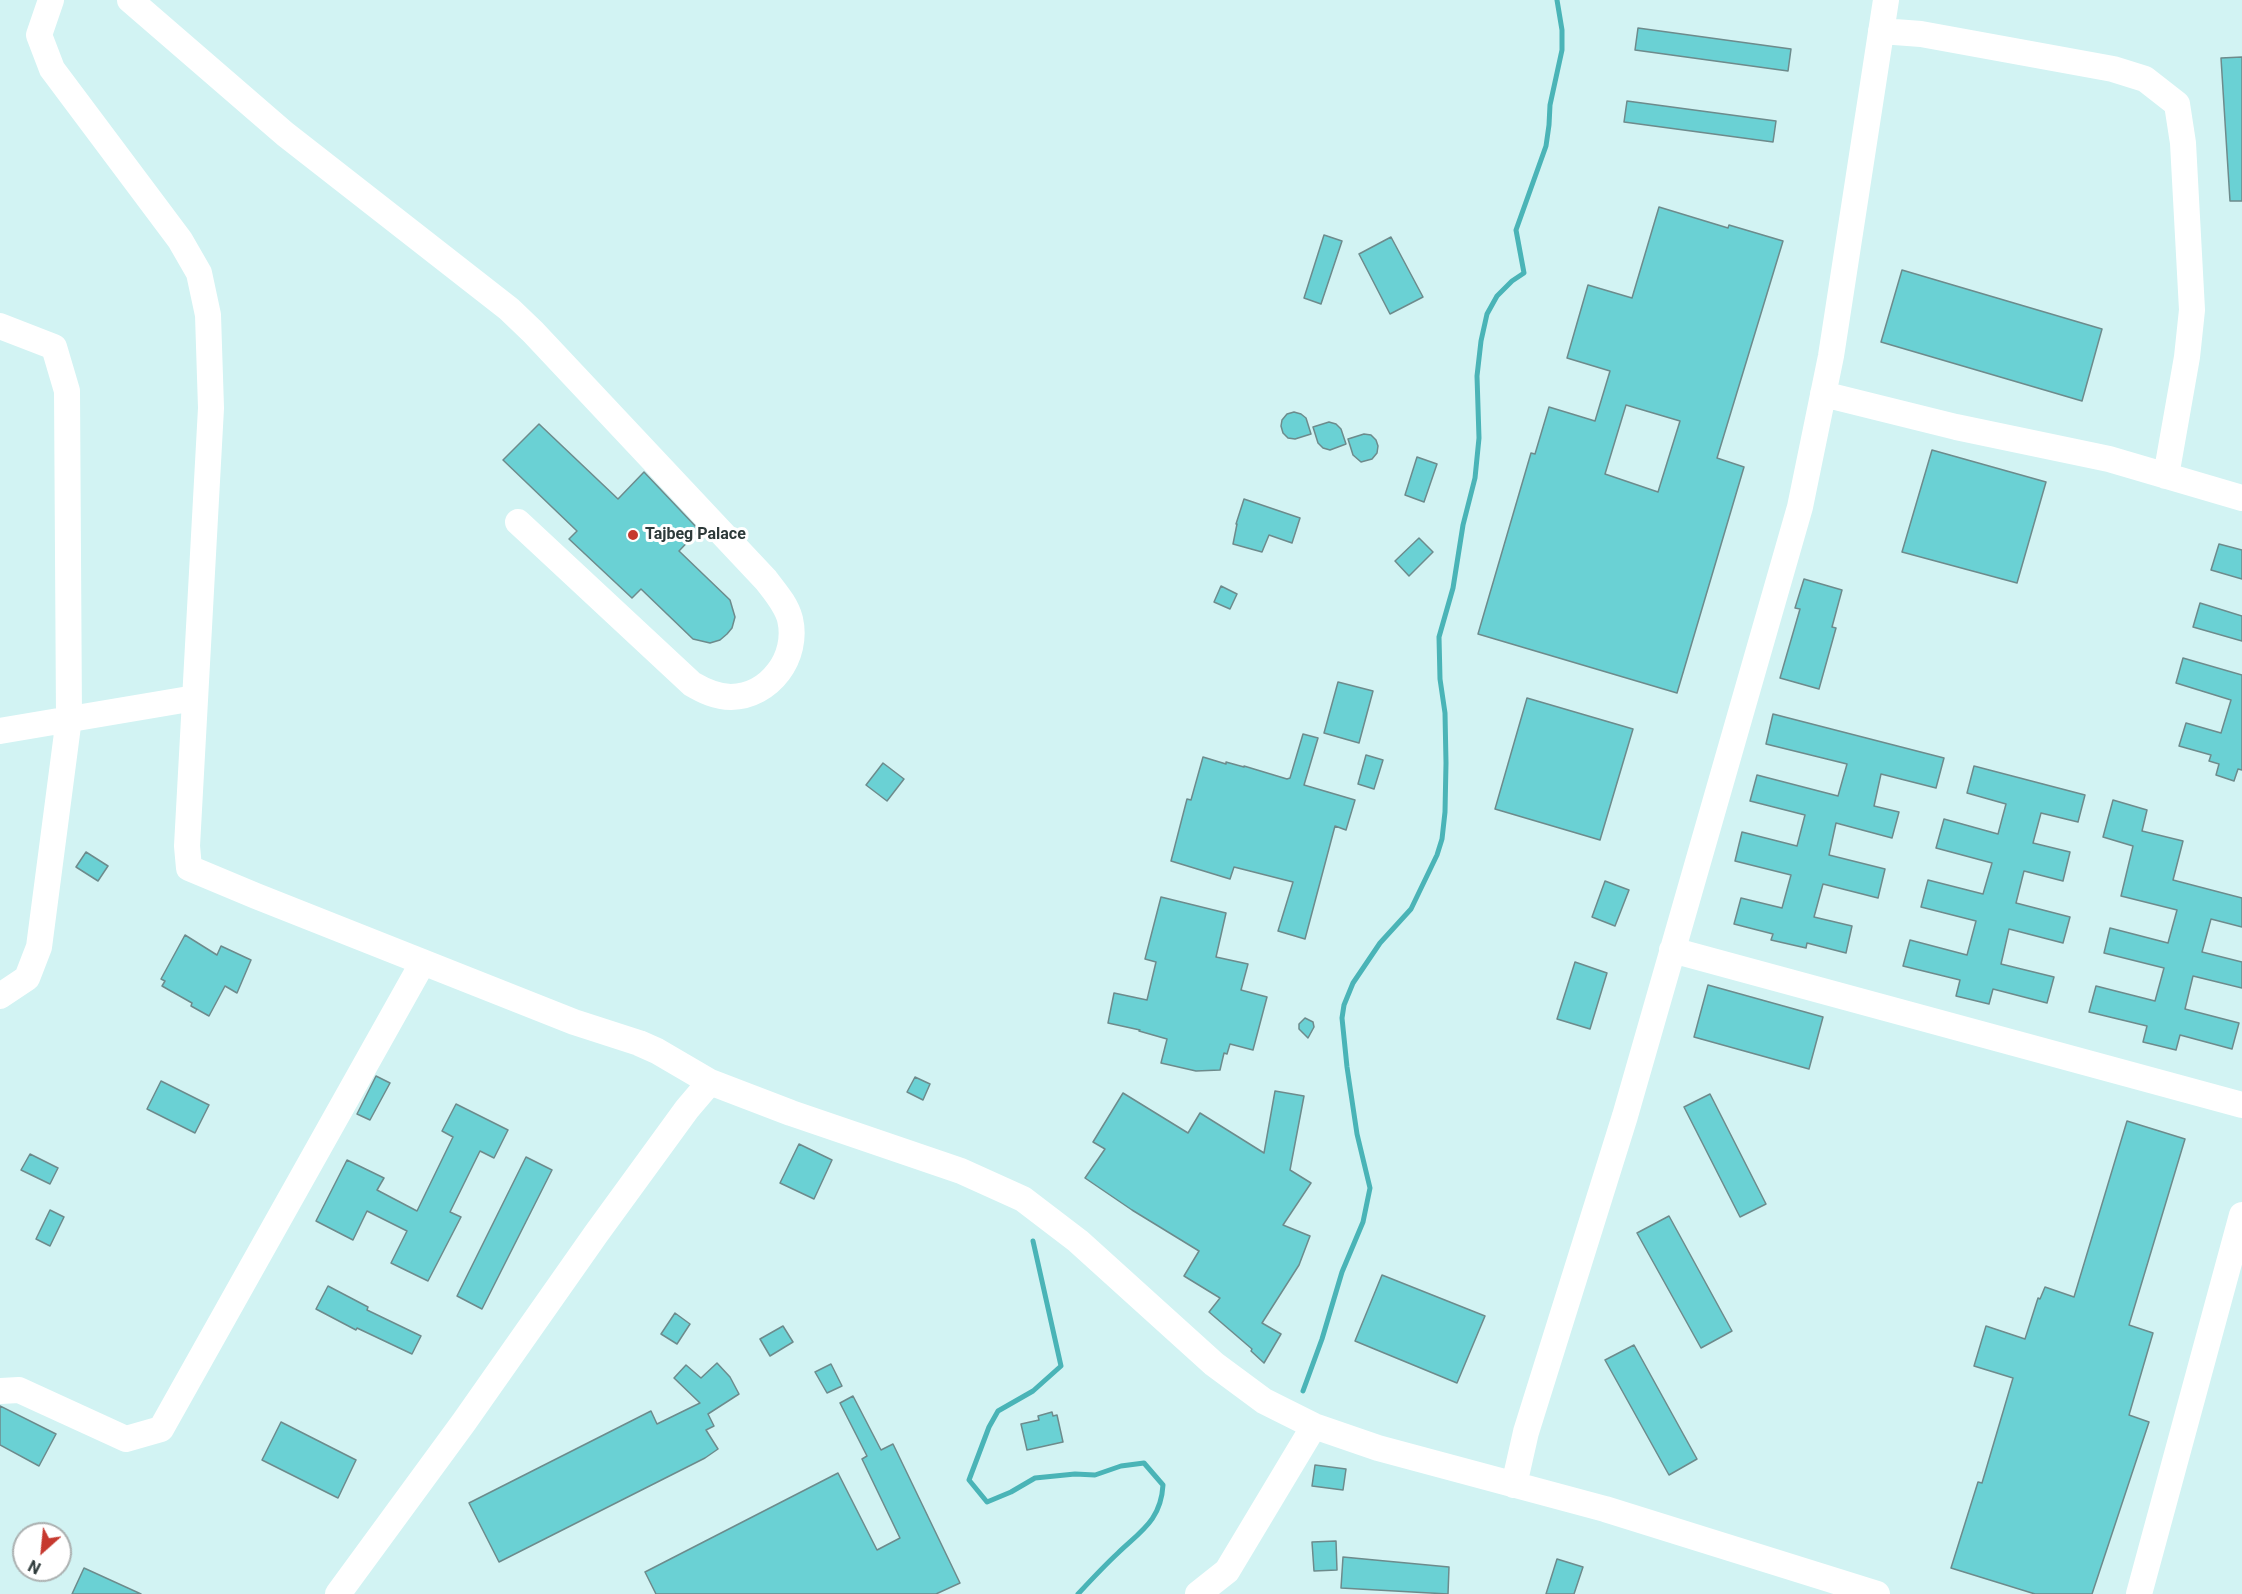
<!DOCTYPE html>
<html>
<head>
<meta charset="utf-8">
<style>
	body { margin:0 }
	#map { position:relative; width:2242px; height:1594px; overflow:hidden; background:#d2f3f3; font-family:Roboto,sans-serif }
	canvas { display:block }
	.north { position:absolute; left:12px; top:1522px; width:60px; height:60px; box-sizing:border-box; background:#fff; border:2px solid #abb0b0; border-radius:50%; rotate:207deg; font-size:16px; font-weight:700; line-height:24px; text-align:center; color:#2d3a3a }
	.north::after { content:''; display:block; margin:auto; width:21px; height:27px; background:#c6392f; clip-path:polygon(50% 0,100% 100%,50% 72%,0 100%) }
</style>
</head>
<body>
<div id="map">
<canvas width="2242" height="1594"></canvas>
<div class="north">N</div>
</div>
<script>
const ctx = document.querySelector('canvas').getContext('2d');
ctx.lineJoin = 'round';
function strokePath(path, color, width, dash) { ctx.strokeStyle = color; ctx.lineWidth = width; ctx.lineCap = dash ? 'butt' : 'round'; ctx.setLineDash(dash || []); ctx.stroke(path); }
function paint(path, color) { ctx.fillStyle = color; ctx.fill(path, 'evenodd'); }
function label(font, color, halo, rows, align = 'center') {
  ctx.font = font + ' Roboto,sans-serif'; ctx.lineWidth = 6; ctx.setLineDash([]); ctx.textBaseline = 'middle'; ctx.strokeStyle = halo; ctx.fillStyle = color; for (const [text, x, y, turn = 0] of rows) {
    ctx.save(); ctx.translate(x, y); ctx.rotate((+turn || 0) * Math.PI / 180); ctx.textAlign = isNaN(turn) ? turn : align; if (halo) ctx.strokeText(text, 0, 0); ctx.fillText(text, 0, 0); ctx.restore();
  }
}
strokePath(new Path2D(`
	M1033,1241L1061,1366L1033,1391L998,1411L989,1427L969,1480L987,1502L1011,1492L1035,1478L1075,1474L1095,1475L1121,1466L1144,1463L1163,1485C1161,1520 1141,1531 1118,1553C1104,1566 1091,1580 1078,1594
	M1303,1391L1322,1339L1342,1272L1363,1222L1370,1188L1357,1134L1347,1067L1342,1018L1344,1005L1353,983L1380,943L1411,909L1437,855L1442,839L1445,812L1446,763L1445,713L1440,679L1439,637L1453,588L1463,525L1475,478L1479,438L1477,376L1481,341L1487,314L1497,296L1512,281L1524,273L1516,230L1546,146L1549,125L1550,105L1562,50V30L1557,0`), '#4ab4b7', 5);
const building = new Path2D(`
	M1638,28L1791,49L1788,71L1635,50Z
	M2242,57V201H2230L2221,58Z
	M1627,101L1776,121L1773,142L1624,122Z
	M1659,207L1728,228L1729,225L1783,241L1717,458L1744,467L1677,693L1478,634L1531,453L1535,454L1549,407L1595,421L1610,371L1567,358L1588,285L1632,298ZM1626,405L1680,421L1658,492L1605,474Z
	M1324,235L1342,241L1321,304L1304,298Z
	M1391,237L1423,297L1390,314L1359,254Z
	M1902,270L2102,329L2082,401L1881,342Z
	M1294,412L1301,414L1306,418L1311,434L1295,439L1288,438L1283,433L1281,426L1282,420L1287,414Z
	M1329,422L1336,424L1341,429L1346,444L1330,450L1323,448L1318,443L1313,427Z
	M539,424L618,499L644,472L699,530L679,551L730,600L735,617L732,628L727,634L720,640L710,643L693,639L641,589L632,598L569,539L577,531L503,460Z
	M1364,434L1371,435L1376,440L1378,446L1377,453L1372,459L1361,462L1353,455L1348,439Z
	M1932,450L2046,482L2017,583L1902,552Z
	M1417,457L1437,464L1424,502L1405,495Z
	M1244,499L1300,518L1292,543L1269,535L1262,552L1233,544L1237,524H1236Z
	M1419,538L1433,552L1409,576L1395,561Z
	M2219,544L2242,550V579L2211,570Z
	M1804,579L1842,590L1832,627L1836,628L1819,689L1780,678L1800,609L1795,608Z
	M1221,586L1237,594L1230,609L1214,602Z
	M2200,603L2242,616V641L2193,627Z
	M2183,658L2242,675V770L2238,769L2234,781L2216,775L2219,764L2209,761L2211,755L2179,746L2186,723L2221,733L2231,700L2176,683Z
	M1338,682L1373,691L1359,743L1324,733Z
	M1527,698L1633,729L1600,840L1495,809Z
	M1773,714L1944,758L1936,788L1881,774L1874,806L1899,812L1892,838L1836,823L1829,855L1885,869L1878,898L1823,884L1814,917L1852,926L1846,953L1807,943L1806,948L1771,940L1773,934L1734,924L1741,898L1782,908L1791,875L1735,861L1742,832L1797,846L1805,815L1750,801L1757,775L1838,796L1847,764L1766,744Z
	M1303,734L1318,738L1304,785L1355,800L1346,830L1335,826L1305,939L1278,931L1293,882L1234,867L1230,879L1171,861L1187,799L1191,800L1203,757L1226,764V762L1244,767V766L1287,779L1290,778Z
	M1366,755L1383,760L1374,789L1358,784Z
	M883,763L904,779L887,801L866,785Z
	M1974,766L2085,795L2078,822L2041,813L2033,843L2070,852L2063,881L2024,871L2016,903L2070,917L2063,943L2009,929L2001,964L2054,977L2047,1003L1993,989L1989,1004L1956,996L1960,980L1903,966L1910,940L1967,955L1976,921L1921,907L1928,880L1983,894L1992,863L1936,848L1944,819L1998,834L2006,804L1967,793Z
	M2113,800L2147,810L2142,831L2183,841L2173,880L2242,898V927L2211,919L2202,952L2242,962V988L2193,976L2185,1009L2239,1023L2232,1049L2180,1035L2176,1050L2143,1042L2147,1026L2089,1012L2096,986L2155,1001L2164,968L2104,953L2110,928L2168,943L2177,910L2121,896L2133,846L2103,837Z
	M86,852L108,866L98,881L76,867Z
	M1605,881L1629,890L1615,926L1592,917Z
	M1161,897L1226,913L1216,957L1248,964L1241,990L1267,997L1253,1050L1230,1044L1227,1054L1224,1053L1220,1070L1196,1071L1161,1063L1167,1039L1139,1031L1140,1030L1108,1023L1114,993L1147,1000L1156,962L1145,959Z
	M185,935L217,955L221,946L251,960L237,993L225,986L209,1016L191,1006L192,1003L162,986L165,981L161,979Z
	M1575,962L1607,973L1590,1029L1557,1019Z
	M1708,985L1823,1017L1809,1069L1694,1037Z
	M1305,1018L1313,1022L1314,1027L1308,1038L1299,1029V1024Z
	M376,1076L390,1083L370,1120L357,1114Z
	M915,1077L930,1084L923,1100L907,1092Z
	M161,1081L209,1105L195,1133L147,1109Z
	M1275,1091L1304,1096L1290,1170L1311,1183L1283,1225L1310,1236L1299,1265L1262,1323L1281,1334L1264,1363L1251,1351L1252,1349L1209,1312L1220,1298L1184,1276L1199,1251L1132,1210L1085,1178L1105,1149L1093,1142L1123,1093L1188,1133L1200,1113L1264,1153Z
	M1710,1094L1766,1204L1740,1217L1684,1107Z
	M456,1104L508,1130L494,1158L480,1151L450,1212L461,1217L428,1281L391,1263L407,1231L367,1211L353,1240L316,1221L347,1160L384,1178L377,1190L417,1211L453,1137L442,1131Z
	M2127,1121L2185,1139L2129,1325L2153,1333L2129,1415L2149,1422L2092,1594H2035L1951,1568L1978,1482L1982,1483L2013,1378L1974,1366L1986,1326L2025,1339L2038,1298L2040,1299L2045,1287L2074,1297Z
	M799,1144L832,1160L814,1199L780,1183Z
	M30,1154L58,1168L50,1184L21,1170Z
	M526,1157L552,1170L482,1309L457,1296Z
	M50,1210L64,1217L50,1246L36,1239Z
	M1669,1216L1732,1331L1701,1348L1637,1233Z
	M1382,1275L1485,1316L1457,1383L1355,1341Z
	M328,1286L368,1307L367,1310L421,1336L412,1354L357,1328L356,1330L316,1309Z
	M675,1313L690,1324L677,1344L661,1334Z
	M783,1326L793,1342L770,1356L760,1339Z
	M1634,1345L1697,1459L1669,1475L1605,1360Z
	M717,1363L730,1377L739,1394L708,1414L714,1426L706,1430L718,1449L705,1458L499,1562L469,1503L651,1411L657,1424L700,1403L674,1378L686,1365L701,1378Z
	M831,1364L842,1386L827,1393L815,1372Z
	M853,1396L881,1450L893,1444L960,1583L936,1594H656L645,1572L838,1473L877,1550L900,1538L862,1459L867,1456L840,1403Z
	M0,1406L56,1434L39,1466L0,1445Z
	M1052,1412L1053,1416L1057,1415L1063,1442L1027,1450L1021,1424L1039,1420L1038,1416Z
	M281,1422L356,1460L338,1498L262,1460Z
	M1315,1465L1346,1469L1343,1490L1312,1486Z
	M1336,1541L1337,1570L1314,1571L1312,1542Z
	M1343,1557L1449,1567L1448,1594L1341,1588Z
	M1557,1559L1583,1567L1574,1594H1546Z
	M84,1568L141,1594H72Z`);
paint(building, '#6ad1d4');
strokePath(building, '#6d8b8c', 1.5);
strokePath(new Path2D(`
	M51,0L39,35L52,69L180,240L199,273L208,315L211,408L187,846L189,868L256,896L574,1022L639,1043L657,1051L710,1082
	M130,0L285,134L509,309L533,332L766,580C775,592 786,604 790,619C799,657 770,696 731,697C716,697 704,691 692,684L518,522
	M1881,31L1921,34L2113,69L2145,79L2177,104L2183,143L2192,310L2187,357L2166,476
	M0,326L54,347L67,391L69,718L39,947L27,978L0,996
	M1823,394L1956,427L2109,459L2242,498
	M0,731L195,698
	M1672,950L2242,1105
	M0,1391L19,1390L126,1439L161,1429L423,962
	M1514,1485L1526,1432L1625,1116L1800,507L1831,356L1886,0
	M338,1594L464,1422L596,1234L687,1109L710,1082L791,1113L961,1171L1023,1199L1078,1241L1214,1364L1264,1401L1314,1426L1378,1448L1605,1509L1877,1594
	M1198,1594L1227,1571L1314,1426
	M2139,1594L2242,1215`), '#fff', 26);
for (const [x, y, r, color] of [
	[633,535,6,"#c6392f"]
]) { const dot = new Path2D(); dot.arc(x, y, r, 0, 2 * Math.PI); ctx.fillStyle = color; ctx.fill(dot); strokePath(dot, '#fff', 2); }
label('bold 16px', '#2d3a3a', '#fff', [
	["Tajbeg Palace",645,535]
], 'left');
</script>
</body>
</html>
